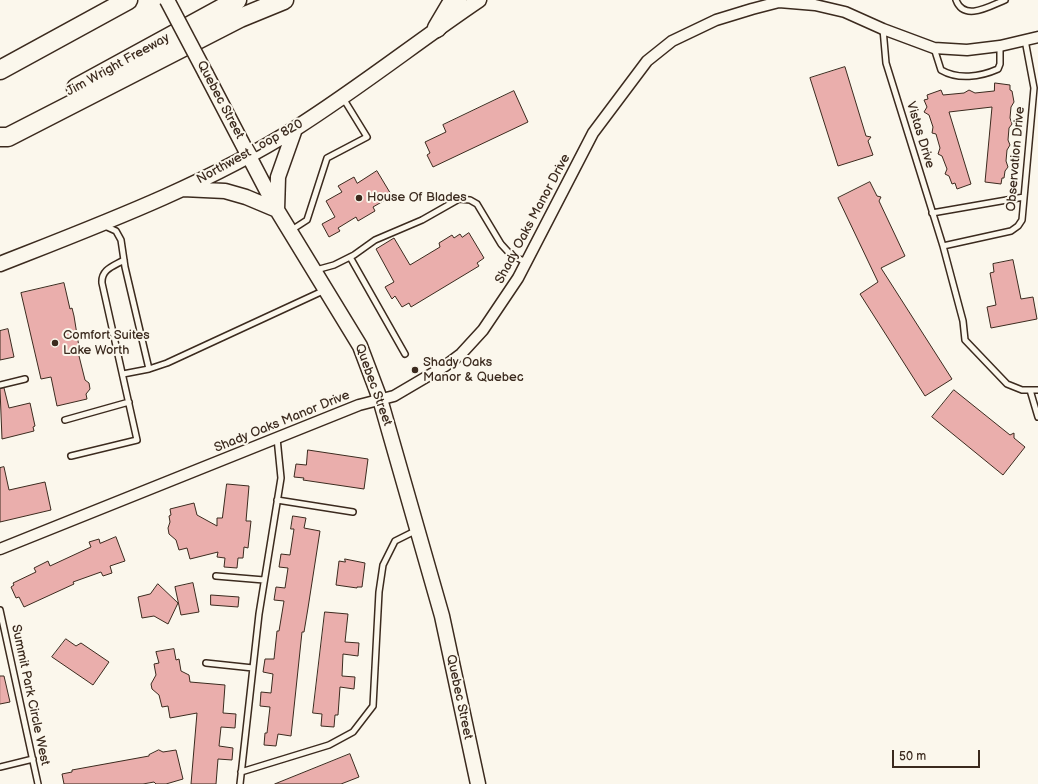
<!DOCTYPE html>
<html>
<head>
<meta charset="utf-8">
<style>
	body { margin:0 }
	#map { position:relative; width:1038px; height:784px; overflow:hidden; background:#fbf7ec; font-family:"Balsamiq Sans",sans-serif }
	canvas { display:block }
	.scale { position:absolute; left:892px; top:750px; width:88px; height:18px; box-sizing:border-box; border:2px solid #3b2a1e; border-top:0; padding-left:5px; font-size:12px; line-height:14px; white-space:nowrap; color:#3b2a1e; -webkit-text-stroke:3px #fbf7ec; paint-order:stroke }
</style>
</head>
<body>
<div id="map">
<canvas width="1038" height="784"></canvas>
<div class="scale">50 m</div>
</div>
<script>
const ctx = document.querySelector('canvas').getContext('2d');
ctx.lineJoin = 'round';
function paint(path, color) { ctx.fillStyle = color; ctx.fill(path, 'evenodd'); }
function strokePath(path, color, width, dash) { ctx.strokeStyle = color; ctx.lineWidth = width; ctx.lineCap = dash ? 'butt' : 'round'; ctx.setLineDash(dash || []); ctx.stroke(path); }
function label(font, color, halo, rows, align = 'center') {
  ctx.font = font + ' "Balsamiq Sans",sans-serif'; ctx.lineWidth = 4; ctx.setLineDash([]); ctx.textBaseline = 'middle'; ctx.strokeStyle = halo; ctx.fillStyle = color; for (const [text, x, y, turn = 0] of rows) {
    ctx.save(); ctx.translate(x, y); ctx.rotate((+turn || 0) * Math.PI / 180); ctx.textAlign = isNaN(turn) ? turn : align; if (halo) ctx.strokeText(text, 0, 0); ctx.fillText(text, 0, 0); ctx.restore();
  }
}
const building = new Path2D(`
	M845,67L866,136L871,137L868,141L873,155L838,166L810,78Z
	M995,83L1010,85V90L1012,91L1014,102L1011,107L1010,118L1012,124L1009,128L1008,140L1010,145L1007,150L1006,161L1008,167L1005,171L1004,178H1002L1001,184L985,182L992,107L949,112L971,184L957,189L955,183L952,184L949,176L945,174L947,169L942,156L938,154L940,148L936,134L932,133L933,127L929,115L924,112L927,107L924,100L928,99L927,95L941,90L943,95L964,93L969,90L975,93L994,91Z
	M514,91L528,122L433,167L427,155L430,153L425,142L446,132L443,125Z
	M377,171L392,196L373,207L375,211L358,221L356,217L338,228L340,231L329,237L322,224L335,217L326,201L342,192L338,186L354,177L357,183Z
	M870,182L877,196L881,197L879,201L905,256L881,268L952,379L925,396L860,294L878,282L838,198Z
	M469,233L484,258L477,263L479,266L411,307L409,303L402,307L395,296L392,299L385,287L394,282L376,249L394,238L410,265L440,247L439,243L452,235L454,238L460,234L462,237Z
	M1013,260L1021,299L1033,297L1037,319L991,328L987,307L996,305L990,273L994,272L993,264Z
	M64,283L70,309L72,308L74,316L79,347L77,348L85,380L89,383L90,389L86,394L87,399L57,406L51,377L41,379L21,293Z
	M8,329L14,357L0,360V331Z
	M4,388L9,408L30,403L35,426L33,427L34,431L2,439L0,389Z
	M954,390L1010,435L1014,433V438L1025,447L1003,475L932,417Z
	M308,450L368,459L364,489L303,480L304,478L294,477L296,464L306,465Z
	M4,467L9,490L45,482L51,510L0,522V468Z
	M227,484L249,486L246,521H251L248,548L244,547L243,558H238L237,568L224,567L225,558L217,557L218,552L190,559L187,548L179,550L176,540L169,534L168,528L170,522L169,516L171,515L170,509L194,503L197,515L217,526V518H222Z
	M293,516L306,518L304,528L320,531L308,608L304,632H302L291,736L278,734L276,746L264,745L265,733H267L270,707L260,706L261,692L271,693L273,674L263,672L265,659H274L277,631H279L284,601L274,600L276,587L285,588L288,568L279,567L281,554L290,555L294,529H291Z
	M116,537L125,561L110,566L112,573L103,576L101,572L73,582L74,584L24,607L19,597L16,598L11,587L14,585L13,583L36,572L34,568L48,561L50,566L91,547L89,542L99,539L100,543Z
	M345,559L365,563L362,587H357V588L336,585L339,561L345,562Z
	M193,583L199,612L181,615L175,587Z
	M158,584L178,603L168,624L154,616L142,618L138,597L150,594Z
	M211,595L239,597L238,607L211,605Z
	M325,612L348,614L345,642L359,643L358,656L343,654L342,676L355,677L354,689L340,687L338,715H335L334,727L321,726L322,714L313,713Z
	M66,639L76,646L81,643L109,662L93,685L52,657Z
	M174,649L176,660L179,659L181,671L189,675L190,682L225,685L223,713L236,714L235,728L221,727L219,746L233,748L232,760L218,759L216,784H191L197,713L170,718L168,706L162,707L159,695L152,689L151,684L156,675L154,664L159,663L156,652Z
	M0,676H4L10,702L0,704Z
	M159,750L163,752L176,750L183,779L166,784H156L154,782L143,784H64L62,774L72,772V770L149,756V755Z
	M350,754L359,777L341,784H275Z`);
paint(building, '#eaaeac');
strokePath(building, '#3b2a1e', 1);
const lane = new Path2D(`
	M956,0C964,22 990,6 1005,0
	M883,29L886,63L943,246L963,321L965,340L1007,384L1022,390H1038
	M934,48L941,70C958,80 980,77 998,69L1000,64V46
	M932,213L1024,197
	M105,226L116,231L121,240L125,267L149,369L167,363L325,290
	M290,231L307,220L327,158L367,137L343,98
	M943,246L1011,231L1018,226L1022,220L1034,88L1025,40
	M350,257L405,354
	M316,270L334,265L354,255L375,240L422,220L459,199L470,200L477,204L501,244L511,255L526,262
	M123,374L149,369
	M0,385L25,379
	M1030,390L1038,417
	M65,420L129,402
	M71,456L137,440L102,283C101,269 114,266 124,260
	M277,500L353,512
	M216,576L264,580
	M0,610L38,784
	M206,663L253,668
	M0,767L33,759
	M241,772L329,745L353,732L373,706L379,592L383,565L395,541L417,530
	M240,784L259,614L281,478L277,438`);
const street = new Path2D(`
	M0,549L359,405L394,396L445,366L461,354L483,330L518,278L593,133L647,61L672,41L716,20L752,9L779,2L815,5L845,12L883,29L934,48L967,50L1000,46L1038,37`);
const secondary = new Path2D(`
	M206,74L277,210L360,346L380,399L442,616L478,784
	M183,189L225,191L246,197L277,210L278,177L295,129
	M0,264C99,225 206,185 296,128C359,88 417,42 479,0`);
const highway = new Path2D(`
	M437,28L450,6L457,0
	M0,70L128,0
	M76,88L237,0
	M0,137H8L240,18L284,0`);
strokePath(lane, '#3b2a1e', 8);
strokePath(street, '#3b2a1e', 13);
strokePath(secondary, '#3b2a1e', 17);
strokePath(highway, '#3b2a1e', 21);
strokePath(lane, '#fbf7ec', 5);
strokePath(street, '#fbf7ec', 10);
strokePath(secondary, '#fbf7ec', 14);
strokePath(highway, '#fbf7ec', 18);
const secondaryBridge = new Path2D(`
	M167,0L206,74`);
strokePath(secondaryBridge, '#3b2a1e', 17, []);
strokePath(secondaryBridge, '#fbf7ec', 14);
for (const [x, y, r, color] of [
	[359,198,4,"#3b2a1e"],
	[55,343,4,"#3b2a1e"],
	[415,370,4,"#3b2a1e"]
]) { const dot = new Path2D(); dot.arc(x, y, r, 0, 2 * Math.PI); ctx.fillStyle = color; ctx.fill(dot); strokePath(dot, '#fbf7ec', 1.5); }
label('13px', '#3b2a1e', '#fbf7ec', [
	["Jim Wright Freeway",118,65,-29],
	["Quebec Street",220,100,62],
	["Vistas Drive",920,135,73],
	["Northwest Loop 820",250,152,-29],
	["Observation Drive",1016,159,-85],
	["Shady Oaks Manor Drive",533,219,-62],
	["Quebec Street",373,385,70],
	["Shady Oaks Manor Drive",282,422,-22],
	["Summit Park Circle West",30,695,78],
	["Quebec Street",459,697,78]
]);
label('13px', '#3b2a1e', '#fbf7ec', [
	["House Of Blades",367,198],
	["Comfort Suites",63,336],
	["Lake Worth",63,351],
	["Shady Oaks",423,363],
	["Manor & Quebec",423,378]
], 'left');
</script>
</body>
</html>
